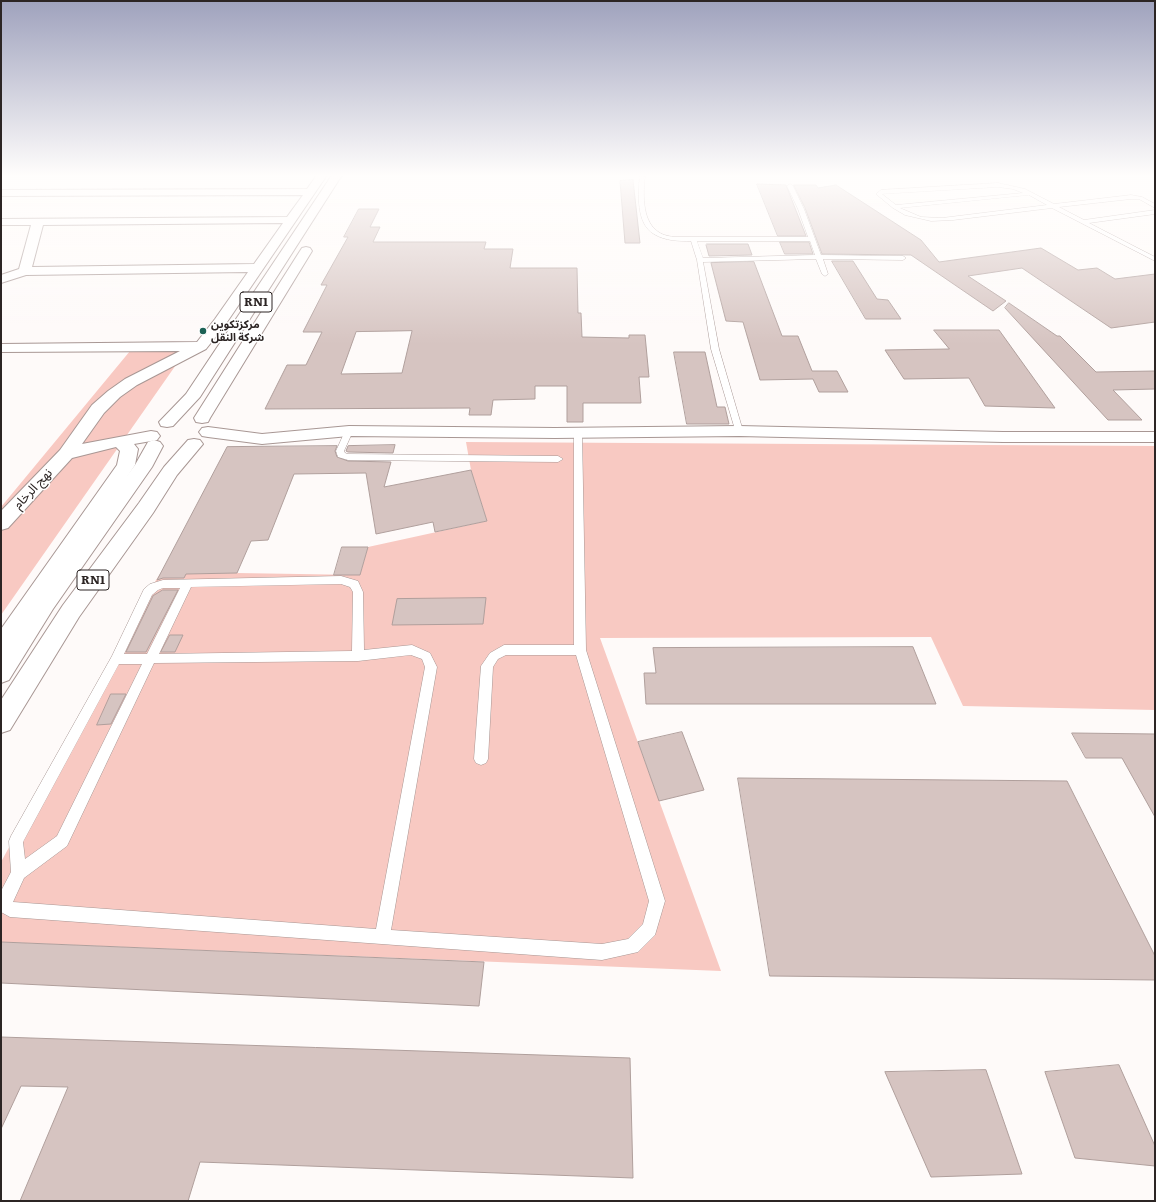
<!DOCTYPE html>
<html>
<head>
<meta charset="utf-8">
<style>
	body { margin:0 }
	#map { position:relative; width:1156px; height:1202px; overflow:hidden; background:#fefaf9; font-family:Literata,serif }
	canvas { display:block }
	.frame { position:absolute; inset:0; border:2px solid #2c2524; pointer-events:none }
</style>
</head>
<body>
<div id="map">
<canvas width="1156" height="1202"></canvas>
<div class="frame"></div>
</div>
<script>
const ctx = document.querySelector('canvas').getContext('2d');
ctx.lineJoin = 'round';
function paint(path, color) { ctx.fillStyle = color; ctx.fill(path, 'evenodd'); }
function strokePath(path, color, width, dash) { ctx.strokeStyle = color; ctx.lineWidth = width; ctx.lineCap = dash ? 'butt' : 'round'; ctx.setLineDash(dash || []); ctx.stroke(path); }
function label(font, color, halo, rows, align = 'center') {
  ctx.font = font + ' Literata,"Noto Sans Arabic",serif'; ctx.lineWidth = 3; ctx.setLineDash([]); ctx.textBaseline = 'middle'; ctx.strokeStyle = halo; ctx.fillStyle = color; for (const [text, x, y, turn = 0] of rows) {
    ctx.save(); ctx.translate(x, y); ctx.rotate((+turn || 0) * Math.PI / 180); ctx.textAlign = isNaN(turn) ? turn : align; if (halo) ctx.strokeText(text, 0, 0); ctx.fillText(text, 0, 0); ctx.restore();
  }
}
paint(new Path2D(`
	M130,351L185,352L1,615V507Z
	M466,442L1155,446V710L963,706L931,637L600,638L721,971L1,942V862L147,594L160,574L237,573L360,575L368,547L487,521L471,470Z`), '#f8c9c2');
const building = new Path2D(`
	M633,180L640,243H625L620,181Z
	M757,184L786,185L806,236H778Z
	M794,185H816L818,188L836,185L921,240L939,262L1041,248L1078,270L1097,268L1115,279L1155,274V322L1111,328L1022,268L968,276L1006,301L993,311L911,255L822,254L805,208Z
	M359,209H379L370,227H380L373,242H486L484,249H513L510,268H577L578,313H581L582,337L629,338V335H645L649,377H639L641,403H583V422H567V386H535V399L493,400L491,415H469L470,408L265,409L287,365H306L322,332H303L327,285H321L348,237H344ZM412,331L402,373L341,374L356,332Z
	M780,242H809L813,254H785Z
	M707,244H748L752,255L709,256L706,245Z
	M832,261H853L877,299L888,300L901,319H866Z
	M754,262L782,336H798L812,371H837L848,392H819L813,379L760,380L743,322L726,321L711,263Z
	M1009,303L1057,336H1060L1096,372L1155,371V389L1113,390L1142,420H1108L1005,308Z
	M934,330H999L1055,408L985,406L969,378L904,379L885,350L949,349Z
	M674,352H705L717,407H725L729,424H687Z
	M395,445L393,453L348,452L346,451L348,446Z
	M337,446L335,451L337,457L348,461L391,462L384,487L471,470L487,521L435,532L433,522L376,534L366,473L294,474L268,540L251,541L237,573L186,574L184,578H163L157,580L227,447Z
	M342,547H368L360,575H334Z
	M163,590H178L146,652H126L153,596Z
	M486,598L483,624L392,625L397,599Z
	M170,635H183L175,652H161Z
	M913,647L936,704H646L644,673H656L653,648Z
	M111,694H126L111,724L97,725Z
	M682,732L704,790L659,801L638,742Z
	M1072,733L1155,734V817L1122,758H1086Z
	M738,778L1067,781L1155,956V980L770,976Z
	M1,942L484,962L479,1006L1,983Z
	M1,1037L630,1058L633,1178L200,1162L188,1201H20L68,1087L21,1086L1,1129Z
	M1119,1065L1155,1146V1166L1075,1158L1045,1072Z
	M986,1070L1022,1174L931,1177L885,1072Z`);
paint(building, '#d6c4c1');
strokePath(building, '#b09f9c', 1);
const lane = new Path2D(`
	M640,175H645C643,192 642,219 656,230C661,235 668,236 674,237H808L798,209L787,186L790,184L793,186L804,209L821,255L903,256L906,258L903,260L823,259L828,274L825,276L822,274L816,259L703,262L719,349L743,431L739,434L736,433L711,349L697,260L691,241C679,241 665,241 654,234C636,224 638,193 640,175ZM697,241H810L815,255L703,258Z
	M998,183L1025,189L1054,204L1131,195L1142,197L1155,204V208L1139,199H1131L1059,207L1084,220L1155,210V214L1089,223L1155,257V261L1052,208L953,220L931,221L905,215L893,208L876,194L881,190ZM998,187L1013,189L1023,193L896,205L882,194ZM1029,195L1047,205L942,218L921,217L900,208Z
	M349,428L353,431L344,451L345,453L348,454L558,456L563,459L558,462L348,460L338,457L336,451L345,431Z
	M578,430L582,433L586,650L665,901L655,935L638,952L602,960L10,917L1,912V891L11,872L9,841L11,836L112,656L144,589L150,584L163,580L341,576L358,581L363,592L364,650L412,645L430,653L437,667L391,930L602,944L628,939L643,924L649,901L576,655H506L498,659L493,667L488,759L486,763L481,765L476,763L474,759L481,666L490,653L504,645H574V433ZM341,584L350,587L353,592L352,651L159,654L191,587ZM163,588H180L147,654H124L152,595L158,590ZM411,655L422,659L425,667L376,929L13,902L24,878L67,846L154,663L358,661ZM119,664H142L57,836L25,859L23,842Z`);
const street = new Path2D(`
	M317,175H327L225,325L206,349L137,385L120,397L104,413L82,444L151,431L157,432L160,436L157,440L134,444L138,449L135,465L9,655L1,658V629L117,465L120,451L116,447L72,458L8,528L1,530V511L60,450L92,405L108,391L125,379L180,351L1,352V344L197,342L215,319L248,272L26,275L1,283V275L19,269L31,225H1V219L287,217L303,195L1,196V190L307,189ZM283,223L254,264L32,267L43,225Z
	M349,426L555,428L739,426L1003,432H1155V442H1003L739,436L555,438L349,436L262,444L208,437L202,436L199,432L202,428L208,427L262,434Z`);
const primary = new Path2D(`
	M332,175H342L200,397L173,426L167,427L161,426L159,422L186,394Z
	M306,247L310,248L312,251L210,418L208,422L202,423L196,422L194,418L300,251L302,248Z
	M194,439L200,440L203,444L177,475L153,513L79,617L10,730L1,733V700L63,605L139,503L164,467L188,440Z
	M154,440L160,442L163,446L152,467L53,609L9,680L1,683V653L37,597L135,465L148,442Z`);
strokePath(lane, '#a89794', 1);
strokePath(street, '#a89794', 2);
strokePath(primary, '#a89794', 2);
paint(lane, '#fff');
paint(street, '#fff');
paint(primary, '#fff');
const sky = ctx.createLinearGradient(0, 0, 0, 344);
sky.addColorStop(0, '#9fa2bd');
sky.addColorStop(0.51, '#fffdfc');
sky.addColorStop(1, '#fffdfc00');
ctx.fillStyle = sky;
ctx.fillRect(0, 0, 1156, 344);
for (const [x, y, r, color] of [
	[203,331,4,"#1c6255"]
]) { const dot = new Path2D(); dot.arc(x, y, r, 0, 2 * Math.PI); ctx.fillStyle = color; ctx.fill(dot); strokePath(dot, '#fff', 1.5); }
label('bold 11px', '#2c2524', '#fff', [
	["مركزتكوين",211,325],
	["شركة النقل",211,338]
], 'left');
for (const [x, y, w] of [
	[256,302,32],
	[93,580,32]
]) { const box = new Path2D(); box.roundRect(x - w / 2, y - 10, w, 20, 3); ctx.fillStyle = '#fff'; ctx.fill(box); strokePath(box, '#2c2524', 1); }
label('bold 12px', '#2c2524', null, [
	["RN1",256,302],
	["RN1",93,580]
]);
label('13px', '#2c2524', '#fff', [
	["نهج الرخام",33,489,-47]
]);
</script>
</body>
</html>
